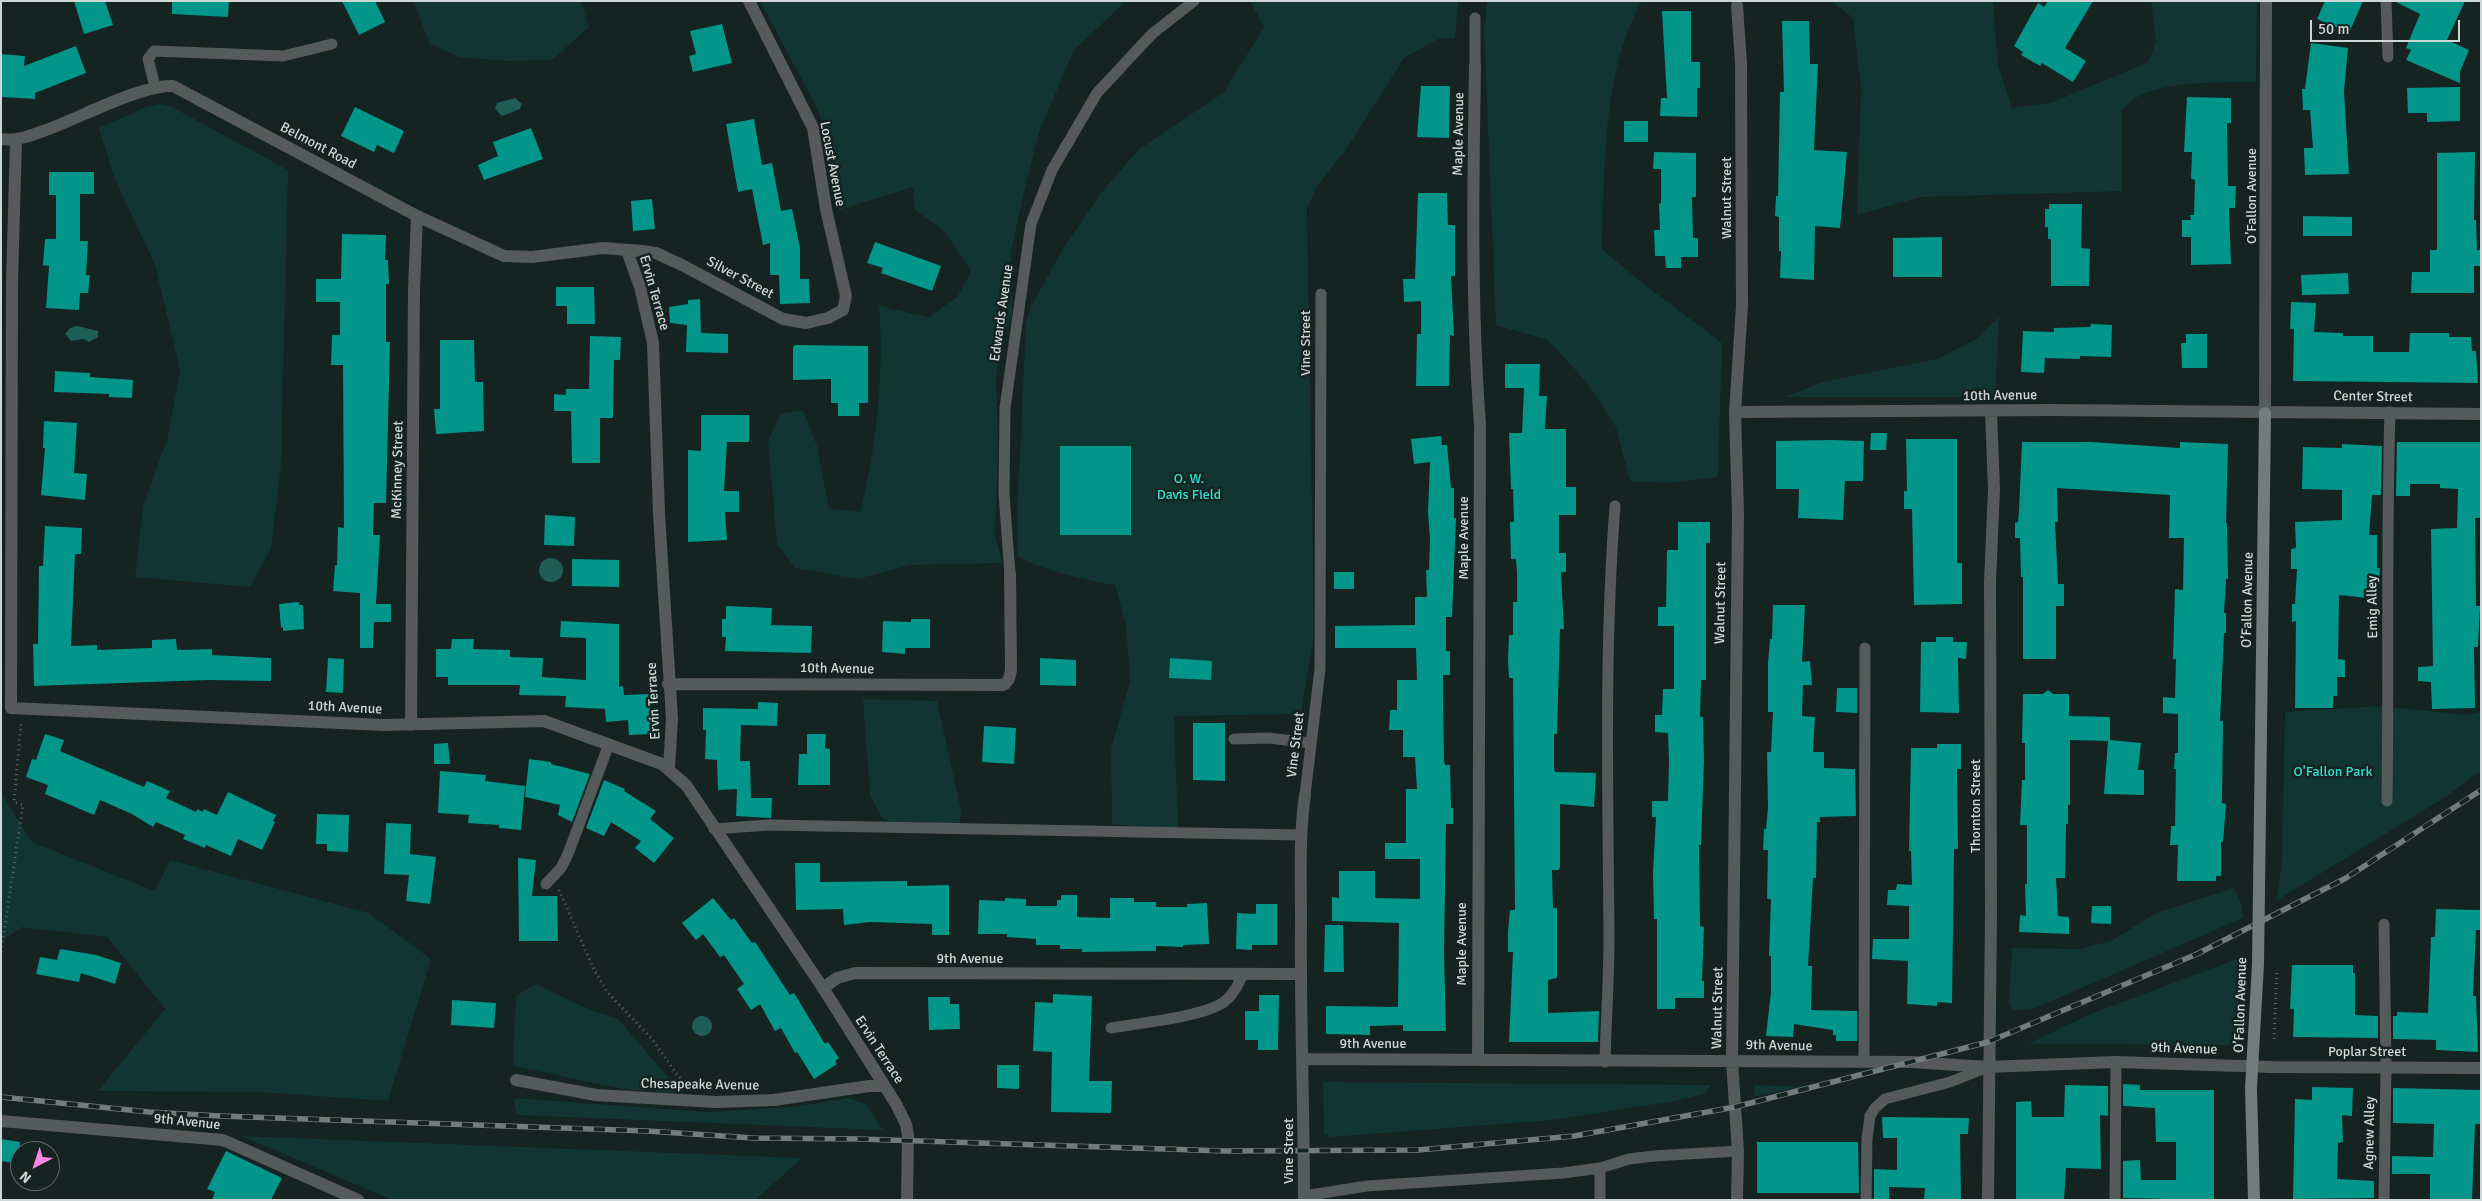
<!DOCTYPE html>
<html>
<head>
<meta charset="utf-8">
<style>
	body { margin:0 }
	#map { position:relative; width:2482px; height:1201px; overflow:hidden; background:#152321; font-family:Signika,sans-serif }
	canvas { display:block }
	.frame { position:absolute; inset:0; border:2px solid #ced7d5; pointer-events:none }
	.north { position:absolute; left:10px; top:1141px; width:50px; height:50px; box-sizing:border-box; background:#152321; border:1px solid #5f6b69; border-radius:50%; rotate:220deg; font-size:14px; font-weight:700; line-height:20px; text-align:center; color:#ced7d5 }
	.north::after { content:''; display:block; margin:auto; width:18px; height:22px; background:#fc86e4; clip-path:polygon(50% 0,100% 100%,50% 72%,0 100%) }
	.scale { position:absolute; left:2310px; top:20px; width:150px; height:22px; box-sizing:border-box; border:2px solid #ced7d5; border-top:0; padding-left:6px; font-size:15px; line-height:18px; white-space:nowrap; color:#ced7d5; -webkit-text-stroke:4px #152321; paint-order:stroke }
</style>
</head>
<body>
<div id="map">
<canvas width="2482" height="1201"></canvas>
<div class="frame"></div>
<div class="north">N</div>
<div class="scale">50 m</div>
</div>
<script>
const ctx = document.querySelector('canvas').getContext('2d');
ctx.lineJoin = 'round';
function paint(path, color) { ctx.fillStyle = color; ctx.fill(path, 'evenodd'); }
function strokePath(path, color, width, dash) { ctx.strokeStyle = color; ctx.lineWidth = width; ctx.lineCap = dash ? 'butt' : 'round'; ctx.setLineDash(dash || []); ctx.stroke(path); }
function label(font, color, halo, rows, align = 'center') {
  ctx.font = font + ' Signika,sans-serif'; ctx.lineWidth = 5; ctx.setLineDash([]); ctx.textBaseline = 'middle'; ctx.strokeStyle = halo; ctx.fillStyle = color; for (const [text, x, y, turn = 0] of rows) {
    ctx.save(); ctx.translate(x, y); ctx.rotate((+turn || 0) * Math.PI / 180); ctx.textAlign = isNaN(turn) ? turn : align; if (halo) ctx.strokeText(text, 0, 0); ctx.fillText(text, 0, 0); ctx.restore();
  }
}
paint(new Path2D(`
	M413,1H581L589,27L552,60L508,61L459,57L430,44Z
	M760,1H1126L1074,50L1039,132L1024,192L1011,252L1012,316L1005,332L996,375L998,447L995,534L1002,563L910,565L858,579L795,568L777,544L768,441L780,414L803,410L817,446L829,508L860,512C877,445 884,374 879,306L929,317L958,296L971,271L944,231L915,210L913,187L839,210L823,125L817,108Z
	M1250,1H1458L1455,38L1438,39L1404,58L1345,151L1317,186L1307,208L1314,634L1301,714L1174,716L1178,831L1112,824L1111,750L1130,681L1126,625L1115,585C1081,579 1049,572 1018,557L1017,522L1026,323L1030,309L1061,252L1101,193L1138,150L1223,93L1264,27Z
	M1487,1H1642C1602,71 1605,170 1602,249L1646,286L1722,343L1718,477L1666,483L1630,481L1616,427L1588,384L1548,340L1496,325L1484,28Z
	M1831,1H1993L1998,66L2012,108L2051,103L2148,62L2156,42L2151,1H2257L2256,82C2221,83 2143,78 2122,111V191L1921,197L1857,215L1861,88L1853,18Z
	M160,104L170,106L288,170L281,465L271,549L250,587L135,577L143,506L168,437L180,370L155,265L114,177L99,128L146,107Z
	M1999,317L1995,397H1785L1822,382L1937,359L1976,339Z
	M863,699L937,701L961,810L960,823L894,824L883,819L870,795Z
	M2382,706L2466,715L2481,712V771L2447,796L2276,901L2282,865L2285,712Z
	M1,793L32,842L155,891L170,860L369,913L431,959L388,1101L260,1092L98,1091L165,1009L107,937L22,927L1,941Z
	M2234,888L2241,903L2243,918L2035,1008L2014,1010L2009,1004L2012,948L2078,949L2111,941L2156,913Z
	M2242,957L2241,1041L2233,1042L2229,1045L2028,1044L2088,1015Z
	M536,984L590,1010L618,1019L683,1094L623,1089L513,1066L516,996Z
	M1323,1082L1711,1085L1704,1094L1675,1101L1552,1120L1331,1137L1324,1134Z
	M1755,1085L1805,1087L1755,1096Z
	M513,1098L707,1112L792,1107L848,1098L866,1104L883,1130L517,1115Z
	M241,1136L802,1158L755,1200H393Z`), '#113531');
paint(new Path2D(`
	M515,98L522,104L520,109L502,116L495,109L497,103Z
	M77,326L98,331V337L89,342L83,339L71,341L65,334L70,328Z
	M539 570a12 12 0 1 1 24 0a12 12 0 1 1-24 0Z
	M692 1026a10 10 0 1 1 20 0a10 10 0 1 1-20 0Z`), '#1f5d57');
paint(new Path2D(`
	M74,1H105L113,25L84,34Z
	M172,1H229L228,17L172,14Z
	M342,1H375L385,22L359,35Z
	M2048,1H2093L2065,48L2086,61L2073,82L2042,63L2040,66L2021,55L2023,52L2014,46L2038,3L2044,7Z
	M2325,1H2363L2349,33L2317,19Z
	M2394,1H2465L2447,40L2469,50L2460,72V83L2406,60L2411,50L2406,48L2420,14Z
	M1662,11H1691V62H1700V88H1697V117L1660,116L1661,98H1667Z
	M1782,21H1809L1810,64H1818L1814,150L1847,152L1840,228L1815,226L1814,280L1780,278L1781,251H1779V217L1775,216L1776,196H1778L1780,92H1784Z
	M722,24L732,63L693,72L689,56L696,54L690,31Z
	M2311,43L2348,48L2344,91L2349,174L2305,175L2304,148H2313L2310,110H2303L2302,89H2305Z
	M76,46L86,73L35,93V99L1,97V54L25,56L24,66Z
	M1421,86H1450L1449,138L1417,137Z
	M2460,87V121L2427,122V113H2408L2407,88Z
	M2187,97L2231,98V123H2227L2228,186H2236L2235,208H2229L2231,264L2191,265V237H2182V220H2191L2190,215H2194L2195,180L2191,179L2192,152H2184Z
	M355,107L404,131L394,153L377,145L374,152L341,136Z
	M754,119L762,165L772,163L781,211L792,209L800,248V279H809L810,303L780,304L779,275H770V243L763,245L752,189L738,192L726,124Z
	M1624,121H1648V142H1624Z
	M531,128L543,159L484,180L478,165L498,156L493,142Z
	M1654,152L1696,153V197H1692L1693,238H1698V257H1681V268H1666L1665,256H1655L1654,230H1660L1659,204L1661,203V169H1653Z
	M2475,152L2474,220H2476L2477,250H2481V266H2474V293H2411L2412,272H2430V250H2437V153Z
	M49,172H94V194H80V241H88L86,275H90L88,293H80L79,310L46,308L49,266L43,265L45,239H56V195H49Z
	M1418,193H1447L1448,225H1455V276H1451L1454,336L1450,335L1449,386H1416L1417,334H1421V301L1404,302L1403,279H1415Z
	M652,199L655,229L633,231L631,201Z
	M2049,204H2082L2081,248L2090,249L2089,286H2051V239H2048V227H2045V209H2049Z
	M2303,216L2352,217V236H2303Z
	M342,234L386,235L385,260H388L389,284H386V342H390L386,503H374L373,535H380L376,604H391V622H374L373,648H360V593L333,591L335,565H337L338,527L344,528L343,365H331L332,335H340V302H316V279H341Z
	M1942,237V277H1893V238Z
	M875,242L941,266L932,291L881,273L883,268L867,263Z
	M2348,273L2349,294L2302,295L2301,275Z
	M556,287H594L595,324H567V306H556Z
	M700,299L701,333L728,334V353L686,352L687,325L670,323L669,307L688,304V300Z
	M2291,302L2316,303L2314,332L2343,333V336H2373V352H2409L2410,333H2449V337H2471L2472,351H2476L2478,383L2293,381L2294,329H2290Z
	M2091,324L2112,325L2111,357L2080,356V359L2045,358L2044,373L2021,372L2023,331L2054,332V328L2090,327Z
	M2186,334H2207V368H2182L2181,343H2186Z
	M590,336L621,337L620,360H614L613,418H600V463H572L571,411H554V394L566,395V389H589Z
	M440,340H474L475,382H483L484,431L436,434L434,409H440Z
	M795,345L868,346V403H859V416H838V403H831V379L793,380V347Z
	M1505,364H1540L1539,396H1547L1545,429H1566V487H1576V515H1559V553H1566V572H1561L1564,629H1560L1557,734H1554V768L1555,772L1596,773L1594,807L1560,804V867L1559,870H1552L1553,908H1557V978L1548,980V1013L1599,1011L1598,1042H1509L1513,952H1508V932L1510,910H1515L1513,678H1509L1508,660L1509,635H1513V602H1517V572L1516,559H1511L1510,522H1514L1513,489H1511L1509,433H1522L1524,388H1505Z
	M55,371L90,373V377L133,380L132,398L109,397V394L54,392Z
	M701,415H749V442H727L724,491H739V512H725L727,540L688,542V450L701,451Z
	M44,421L77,423L74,473L87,474L85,500L41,495L45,448H43Z
	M1871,433H1887L1886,450H1870Z
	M1441,436L1442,445H1447L1451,488H1454V518H1456L1452,617H1446V651H1450V675H1443V698L1444,761L1445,765H1450L1451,808H1453V824H1446L1444,953L1446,1031H1403V1025L1370,1026V1035L1326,1034V1006L1398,1007L1399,923L1332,921V897L1339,898V871H1375V898L1420,899V859H1385V843H1406V789H1417L1415,757H1403V730H1389L1390,710H1397V680H1417L1416,648H1335V626L1415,625V597H1427L1426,570H1429L1430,539L1428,512L1430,462L1414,464L1411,439Z
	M1906,439H1957V563H1962V604L1914,605L1912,509H1904V491H1907Z
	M1830,440L1864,441L1863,481H1845L1843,520L1798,518L1799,489H1776V441Z
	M2022,442H2091L2180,448V442L2228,444L2226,523H2227L2228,579H2226L2224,613H2226V633H2224L2220,721H2223L2222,803L2226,804L2223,842H2221V876H2216V881H2177L2178,845H2170L2171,826H2175L2176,769H2174L2175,753H2178V714L2163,713V697L2175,698L2176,659H2173L2175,589L2183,590L2184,538H2169L2170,495L2057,488L2058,522H2055L2058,584H2064V606H2056V659H2023V577H2021L2020,538H2015V523L2018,522L2019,511Z
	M2397,442H2481V518H2475L2476,606H2480L2478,647H2474L2475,708L2432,709L2431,682L2418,681V667L2433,666L2431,529L2457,528L2458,489L2440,488V484H2410V496H2396Z
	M2342,444L2382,446L2381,495H2372L2369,535H2377V568H2380L2377,599L2339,595L2338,659L2345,660V677H2337V696H2333V708H2295L2296,621L2292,622V604H2295L2297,569H2291V549L2296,548L2295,522L2342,520V490L2302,489L2303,447L2342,448Z
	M1060,446H1131V535H1060Z
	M545,515L575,517L574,546L544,545Z
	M1678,522H1710V543H1706V680H1701L1700,717H1703L1704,761L1701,845H1699L1700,926L1704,927L1702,981H1704V998H1675V1009H1657V919H1654L1653,872L1656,817H1652V801H1668L1669,761L1668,733L1655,732V715H1662L1663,689H1674V626H1658V607H1666L1667,550H1678Z
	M45,526L82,528L81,554H75L71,646L97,645V650L152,648V640L176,639L177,650L212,649V655L271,658V681L208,680L34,686L33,644H38L39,566H43Z
	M572,559L619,560V587L572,586Z
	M1334,572H1354V589H1334Z
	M299,602V605H303L304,629L283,631V627L281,628L279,604Z
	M1773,605H1805L1802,662L1810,661L1812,685H1803L1802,716L1815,717L1813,752H1824V768L1855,769L1856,816L1820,817V822H1817L1816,878H1813L1808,966H1812L1811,1010L1857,1011V1041H1836V1035H1833V1030L1794,1024L1793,1037L1766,1036L1771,992V956H1769L1771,899H1767L1768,850H1763L1764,829H1766L1768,807L1767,752H1771L1773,712H1768V663L1770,639H1772Z
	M726,606L772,608L771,625L812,626L811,653L725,651L726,637H722V619H726Z
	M911,619H930V648H905V654L882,652L883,621L911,622Z
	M561,621L619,624V687L623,686L624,695L651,694L652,734L629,735L628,720L606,722L605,709L565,707L566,696L519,695L520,685H448V677H436V649H451L452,639H474L473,649L510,650V657L543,658L542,677L586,680V638L560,637Z
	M1936,637H1953V642H1967L1966,659L1958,658L1959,713L1920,712L1921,642H1936Z
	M328,658L344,659L343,693L326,692Z
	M1040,658L1076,660V686L1040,685Z
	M1170,658L1212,661L1211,680L1169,678Z
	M1837,688H1857V713L1836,712Z
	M2048,690L2053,694H2069V716L2110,717V740L2141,743L2138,770H2144V795L2104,794L2108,741L2070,740V805H2068V824H2066L2065,878H2056L2058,916L2069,917V934L2019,932L2020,915L2026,916L2025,884H2027V825H2020L2022,780H2025V743H2022L2023,694H2043Z
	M758,702L778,703L777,726L741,725L740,761H750L751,798H772L771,818L736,816L737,789L718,790L717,760L705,759L706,730H703V708L758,709Z
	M1193,723H1225V781L1193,780Z
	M984,726L1016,728L1014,764L982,762Z
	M45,734L64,740L60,751L144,787L147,781L170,791L166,798L196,812L197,809L203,812L204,809L217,815L228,792L276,815L273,821L275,822L262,850L238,839L231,856L206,845L205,848L183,839L185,835L156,822L153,827L132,814L100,800L94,815L45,794L48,785L26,777L32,759L36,760Z
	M807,734H826L825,748L830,749V785H798L799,754H807Z
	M448,743L450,764H434V744Z
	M1937,744H1961V769H1957L1958,849H1954L1952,1003L1937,1002V1006L1907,1004L1908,961L1872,959L1873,939H1909V906L1887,905L1888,890H1896L1897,884L1912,885L1911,851H1909L1911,748H1937Z
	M529,759L551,762V764L590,774L572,822L558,815L560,805L525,797Z
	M440,771L486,775L485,781L525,786L521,830L499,828V825L468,823L469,815L438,813Z
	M604,780L625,789L624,791L656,811L650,819L674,838L654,863L635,848L641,841L611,822L604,836L586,828Z
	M317,814L349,815L348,852L327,851V844H316Z
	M386,823L411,824L410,854L436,857L430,904L406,901L409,875L384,874Z
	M518,858L536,860L532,896H557L558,941H519Z
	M795,863H820V882L907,881V886L949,885V935H932V924L870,922L844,925L843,909L796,910Z
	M1061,895H1077V917L1110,918V898H1134V902H1156V907H1187V904L1207,903L1209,944L1183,945V947L1156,946V951L1082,952V949H1060V945H1036V939L1007,937V934H978L979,900L1005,901V898L1026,899V906H1057V900H1061Z
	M713,898L731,920L734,918L752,943L755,942L790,995L794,993L825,1044L828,1042L839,1058L835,1061L837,1064L814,1079L797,1052L795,1053L781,1028L775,1031L760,1004L751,1010L737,989L744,984L724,955L720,957L703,934L696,940L682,923Z
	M1256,904H1277V945H1252V950L1236,949L1237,913L1256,914Z
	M2092,906H2111V924L2091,923Z
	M2436,909L2481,910V930H2476L2473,996H2476L2478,1052L2436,1050V1040L2393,1039V1016H2397V1012L2428,1013L2431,937H2435Z
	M1325,925H1343L1344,972H1324Z
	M60,949L96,955L121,963L115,984L81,973L79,982L36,974L40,957L57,960Z
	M2292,965H2353V973H2355V1015L2378,1016V1038L2293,1037L2294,1009H2290Z
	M1053,994L1092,996L1089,1081H1112L1111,1113L1051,1112L1052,1052L1033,1051L1035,1002L1053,1003Z
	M1259,995H1279L1278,1050H1258V1040H1245V1011H1259Z
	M928,997H950V1004H959L960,1029L929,1030Z
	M452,1000L496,1003L494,1028L451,1025Z
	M997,1065H1019V1089L997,1088Z
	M2123,1084L2140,1085V1090H2214V1200L2123,1198V1161L2140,1160L2141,1180H2176V1142H2156L2155,1108L2123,1106Z
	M2065,1085L2108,1086V1116L2100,1115L2101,1169L2066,1168L2064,1200H2016V1102L2031,1101L2032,1117H2064Z
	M2312,1087L2353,1088L2352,1116L2342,1115L2343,1142L2338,1143L2337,1179L2374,1181V1198L2293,1199L2295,1099L2312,1100Z
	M2393,1088L2481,1090V1124H2475L2472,1200H2430V1174H2392V1156L2433,1157L2434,1124L2393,1123Z
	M1882,1117L1969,1118L1968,1134H1960L1961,1200H1924L1925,1188L1889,1187V1200H1874V1169L1897,1170V1138H1883Z
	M1,1139L20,1142V1164L1,1161Z
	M1757,1142H1858L1859,1193H1757Z
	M226,1151L282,1178L271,1200H212L215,1192L207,1189Z`), '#02958a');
strokePath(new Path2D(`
	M559,890L594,970L607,992L651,1038L684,1084
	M1,952L23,805L14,802L21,724
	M2274,1039L2277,969`), '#5d6967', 3, [1, 4]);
strokePath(new Path2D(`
	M2386,1L2388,57
	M1475,66V18
	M155,86L148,59L154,51L283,56L332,44
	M1010,574L1004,494L1005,408L1031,224L1052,170L1097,93L1152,34L1194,1
	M1234,739L1268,738L1311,743
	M1305,795L1320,669L1321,294
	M2387,801C2389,671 2386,542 2390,412
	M714,829L768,825L1301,835
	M546,884L561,868L568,854L609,744
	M1111,1028C1138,1023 1203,1017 1224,1002C1234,994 1238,985 1243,974
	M1605,1062C1606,1021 1609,979 1609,937C1608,794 1604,649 1615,506
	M1864,1062L1865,648
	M1304,1196L1367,1186L1563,1173L1600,1168L1629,1159L1654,1156L1738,1151
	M1600,1200V1168
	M1866,1200L1867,1139L1870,1116L1875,1108L1885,1099L1950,1082L1988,1067
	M2115,1200L2116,1062
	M2384,1200L2386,1066L2384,924`), '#545b5a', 11);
strokePath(new Path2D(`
	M1737,6L1741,63L1742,306L1735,412L1738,514L1732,1061L1738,1151L1737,1200
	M1475,66C1473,186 1471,305 1480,425L1478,1059
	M1,139C18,141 30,136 46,130C80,118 140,85 173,86L417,216L504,256L532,257L603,248L642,251L656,253L682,265L783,319L806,323L828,318L843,310L846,296L826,209L813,128L749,1
	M16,141L12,282L11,708L384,725L544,721L662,764L686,785L823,988L896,1104L906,1124L908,1136L907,1200
	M627,251L640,287L653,343L659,514L672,719L669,768
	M1735,412L2052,410L2481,414
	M2265,413L2266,1
	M668,684L1004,685L1009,679L1011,670L1010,574
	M411,725L414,289L417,216
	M823,988L837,978L855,973L1301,974
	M1303,1059L1912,1062L1988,1067L2116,1062L2272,1067L2481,1068
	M516,1080L596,1095L716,1102L774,1100L869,1086H884
	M1,1121L223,1140L358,1200
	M1304,1200C1304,1106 1300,1013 1301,920C1301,878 1299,836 1305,795
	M1988,1200L1991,912L1990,582L1994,489L1991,412`), '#545b5a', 12);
strokePath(new Path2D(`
	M2259,889L2265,413
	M2254,1200L2251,1088L2258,964`), '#717c7b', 12);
const rail = new Path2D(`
	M1,1097L149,1112L220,1116L647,1131L753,1138L858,1139L1225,1151L1418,1150L1574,1136L1735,1107L1988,1042L2197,954L2346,878L2481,790`);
strokePath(rail, '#717d7b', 5.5);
strokePath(rail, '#152321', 4, [11]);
strokePath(new Path2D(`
	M2258,964L2259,889`), '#717c7b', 12);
label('14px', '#ced7d5', '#152321', [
	["Maple Avenue",1459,134,-89],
	["Belmont Road",318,146,28],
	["Locust Avenue",832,164,79],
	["O’Fallon Avenue",2252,196,-90],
	["Walnut Street",1727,198,-90],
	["Silver Street",740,278,28],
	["Ervin Terrace",654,293,74],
	["Edwards Avenue",1002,313,-82],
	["Vine Street",1306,343,-90],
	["10th Avenue",2000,396,-1],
	["Center Street",2373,397,1],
	["McKinney Street",398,470,-89],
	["Maple Avenue",1464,538,-90],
	["O’Fallon Avenue",2248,600,-89],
	["Walnut Street",1721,603,-89],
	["Emig Alley",2373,607,-91],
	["10th Avenue",837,669,1],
	["Ervin Terrace",654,701,-93],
	["10th Avenue",345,708,3],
	["Vine Street",1296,745,-83],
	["Thornton Street",1976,806,-90],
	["Maple Avenue",1462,944,-90],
	["9th Avenue",970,959],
	["O’Fallon Avenue",2241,1005,-88],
	["Walnut Street",1718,1008,-89],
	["9th Avenue",1373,1044],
	["9th Avenue",1779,1046,1],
	["9th Avenue",2184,1049,2],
	["Ervin Terrace",879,1050,57],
	["Poplar Street",2367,1052],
	["Chesapeake Avenue",700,1085,1],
	["9th Avenue",187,1122,6],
	["Agnew Alley",2370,1133,-89],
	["Vine Street",1289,1151,-90]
]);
label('14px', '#2fe0d0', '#152321', [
	["O. W.",1189,479],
	["Davis Field",1189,495],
	["O'Fallon Park",2333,772]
]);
</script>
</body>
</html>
